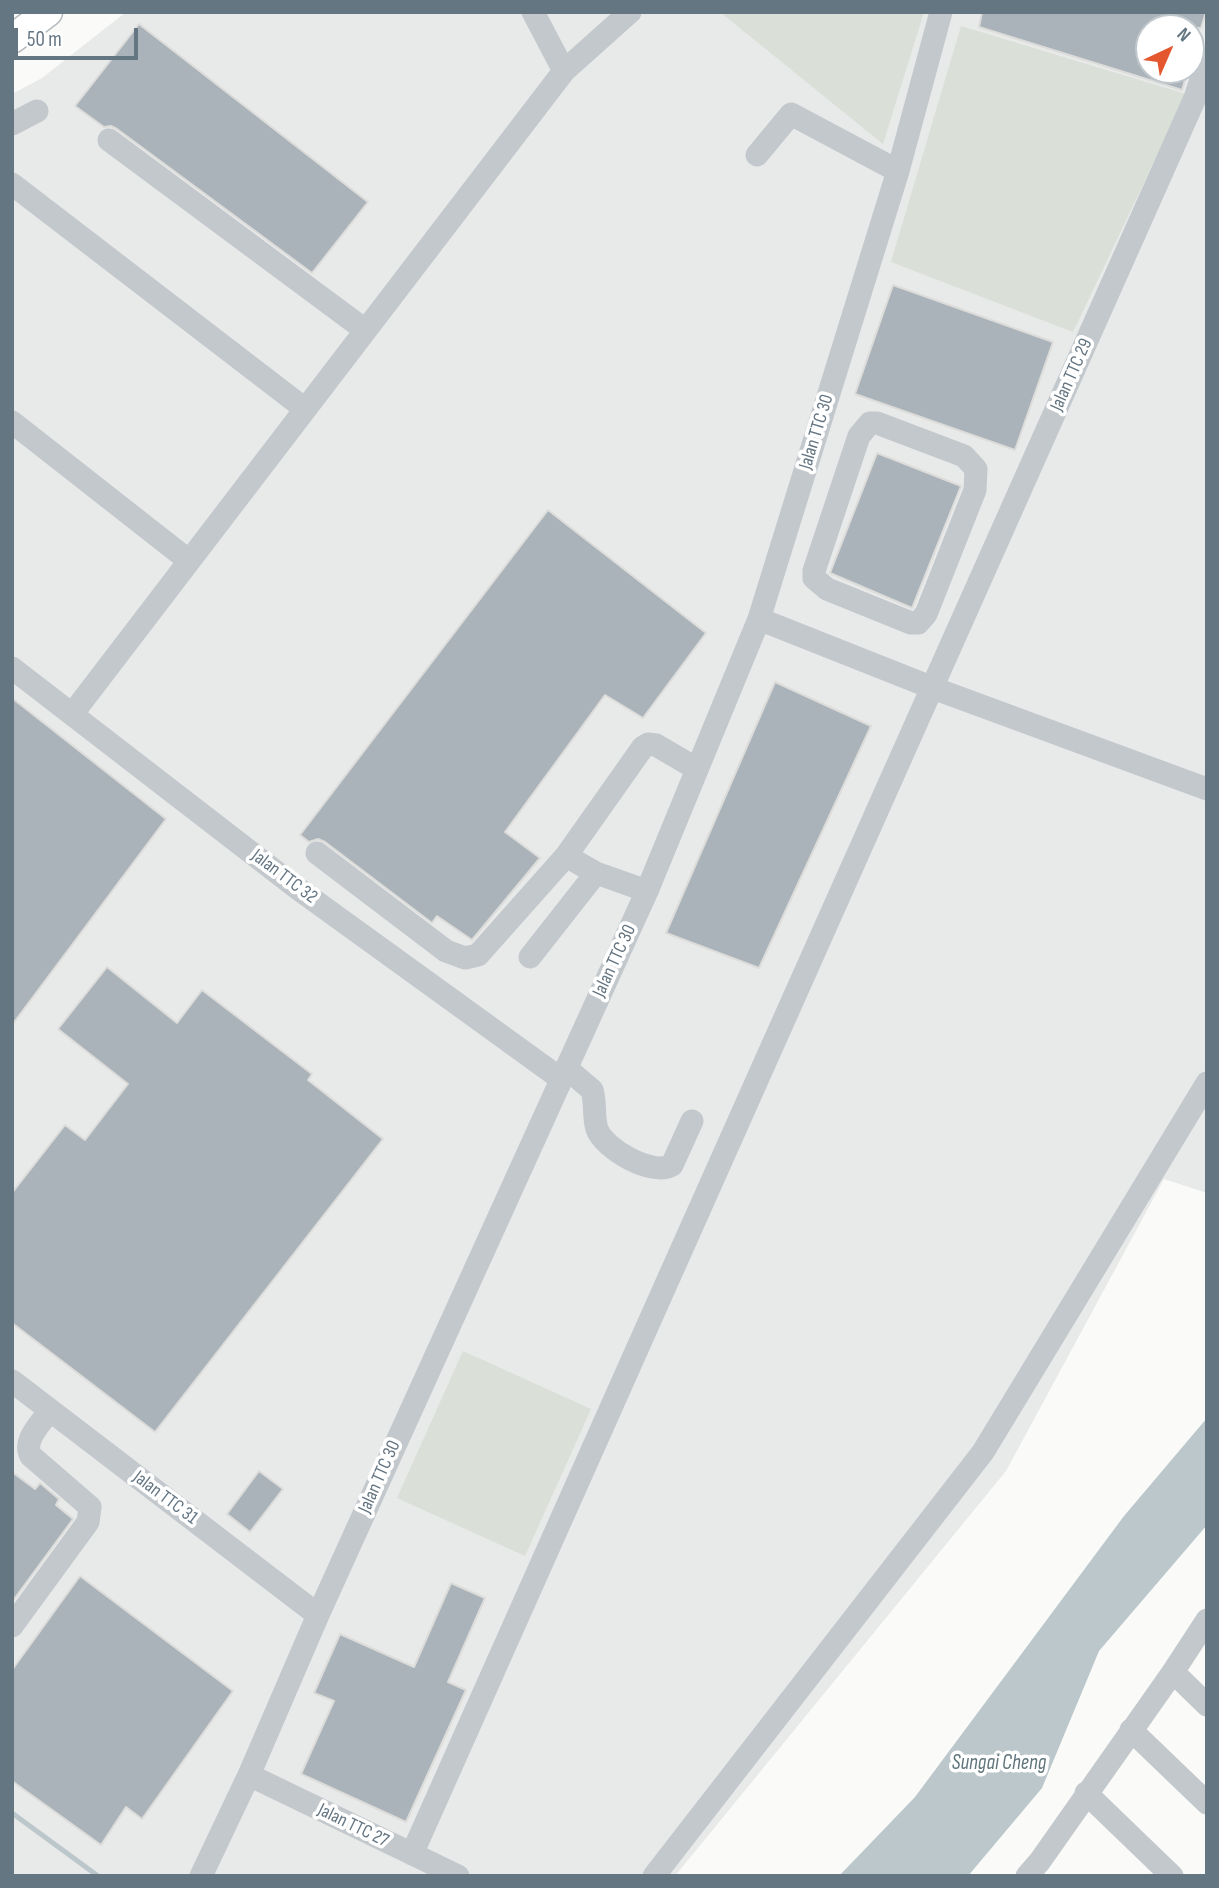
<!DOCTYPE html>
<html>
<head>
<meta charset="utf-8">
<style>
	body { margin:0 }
	#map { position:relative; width:1219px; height:1888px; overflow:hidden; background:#fafaf8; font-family:"Sofia Sans Condensed",sans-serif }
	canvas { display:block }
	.frame { position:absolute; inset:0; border:14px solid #657683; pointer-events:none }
	.north { position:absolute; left:1135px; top:14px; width:70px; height:70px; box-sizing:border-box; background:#fff; border:2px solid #c1c8cd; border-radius:50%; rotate:44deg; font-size:19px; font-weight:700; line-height:28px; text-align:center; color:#657683 }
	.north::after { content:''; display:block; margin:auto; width:24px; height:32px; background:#e4572e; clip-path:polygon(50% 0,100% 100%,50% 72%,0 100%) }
	.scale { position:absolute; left:14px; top:28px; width:124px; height:32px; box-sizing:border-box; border:4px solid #657683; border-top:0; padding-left:9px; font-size:21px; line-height:24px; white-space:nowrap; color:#657683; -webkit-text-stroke:5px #fff; paint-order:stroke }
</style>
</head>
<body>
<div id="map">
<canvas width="1219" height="1888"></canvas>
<div class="frame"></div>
<div class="north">N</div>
<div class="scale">50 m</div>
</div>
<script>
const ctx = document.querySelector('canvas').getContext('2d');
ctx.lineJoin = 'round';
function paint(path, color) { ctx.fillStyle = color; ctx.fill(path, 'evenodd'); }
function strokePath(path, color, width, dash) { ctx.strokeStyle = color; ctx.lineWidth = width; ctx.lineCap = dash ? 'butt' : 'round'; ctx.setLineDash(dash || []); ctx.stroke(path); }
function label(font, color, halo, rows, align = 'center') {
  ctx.font = font + ' "Sofia Sans Condensed",sans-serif'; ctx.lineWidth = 7; ctx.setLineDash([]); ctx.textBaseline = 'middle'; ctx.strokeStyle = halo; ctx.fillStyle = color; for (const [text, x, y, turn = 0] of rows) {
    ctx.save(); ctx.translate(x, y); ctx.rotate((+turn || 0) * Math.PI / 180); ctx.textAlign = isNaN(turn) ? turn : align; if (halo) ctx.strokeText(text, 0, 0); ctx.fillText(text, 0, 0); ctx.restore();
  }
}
paint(new Path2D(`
	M126,12H1207V1193L1164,1179L1006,1471L675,1876H12V94L42,78ZM1149,28H1191V70H1149Z`), '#e8e9e9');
paint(new Path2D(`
	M720,12H924L883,144Z
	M961,26L1186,94L1073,332L891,262Z
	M463,1351L591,1409L525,1556L397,1498Z`), '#dadfd7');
paint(new Path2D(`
	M1207,1418V1525L1099,1651L1042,1788L968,1876H839L915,1797L1124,1516Z`), '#bbc7cb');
strokePath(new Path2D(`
	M12,1813L98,1876`), '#bbc7cb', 5);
const building = new Path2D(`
	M982,12H1206L1201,28H1149V70H1188L1182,90L979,27Z
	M139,24L368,202L312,273L117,129L111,126L104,127L75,106Z
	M893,285L1053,342L1015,450L855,394Z
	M877,453L961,486L912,608L830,573Z
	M548,510L706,633L643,718L605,695L505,832L540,858L472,940L437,916L432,923L325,842L318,839L309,842L300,835Z
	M775,682L871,726L759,968L666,933Z
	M12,698L166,819L12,1025Z
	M107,967L177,1023L202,990L312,1074L308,1080L383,1139L155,1432L12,1323V1193L65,1125L85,1140L128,1084L58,1029Z
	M259,1471L283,1489L250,1532L227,1514Z
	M12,1472L35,1489L40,1483L59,1499L56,1505L73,1519L12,1602Z
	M80,1576L233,1691L142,1819L126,1807L101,1845L12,1781V1670Z
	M451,1583L485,1598L448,1682L466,1690L406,1822L301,1774L334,1701L314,1693L340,1634L414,1667Z`);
paint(building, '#aab3b9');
strokePath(building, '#dcdcda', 2);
const major = new Path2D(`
	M12,39L48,12`);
strokePath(major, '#b5babe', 31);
strokePath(new Path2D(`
	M533,12L564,71
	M12,124L37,111
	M109,140L365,330
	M757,155L791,114L898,171
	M12,184L305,409
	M12,422L188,560
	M870,423H877L964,456L976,469L975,490L926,614L918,623H911L827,589L814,578V571L859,436Z
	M759,619L933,688L1207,789
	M12,668L297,888L561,1079
	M73,713L564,71L630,12
	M317,853L446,951L465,958L478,955L566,856
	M647,891L596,873L566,856L643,747L648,744L656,745L697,769
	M530,957L596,873
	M566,1068L592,1090C596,1103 593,1117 597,1129C604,1149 653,1177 672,1165L692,1121
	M12,1381L318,1615
	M12,1626L88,1522L90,1507L31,1456C22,1440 41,1424 50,1410
	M1173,1672L1207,1705
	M1131,1730L1207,1803
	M249,1775L458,1876
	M1086,1793L1172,1876
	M412,1854L1195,98L1207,62
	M201,1876L249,1775L318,1615L647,891L759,619L898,171L941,12
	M654,1876L983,1452L1207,1083
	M1027,1876L1040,1861L1173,1672L1207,1620`), '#c3c8cc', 23);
strokePath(major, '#fff', 28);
label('19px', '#657683', '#fff', [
	["Jalan TTC 29",1072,375,-66],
	["Jalan TTC 30",817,432,-73],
	["Jalan TTC 32",284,877,37],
	["Jalan TTC 30",615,961,-65],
	["Jalan TTC 30",380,1477,-66],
	["Jalan TTC 31",165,1498,37],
	["Jalan TTC 27",353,1826,26]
]);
label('italic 21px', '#60757c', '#fff', [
	["Sungai Cheng",999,1764]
]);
</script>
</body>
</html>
